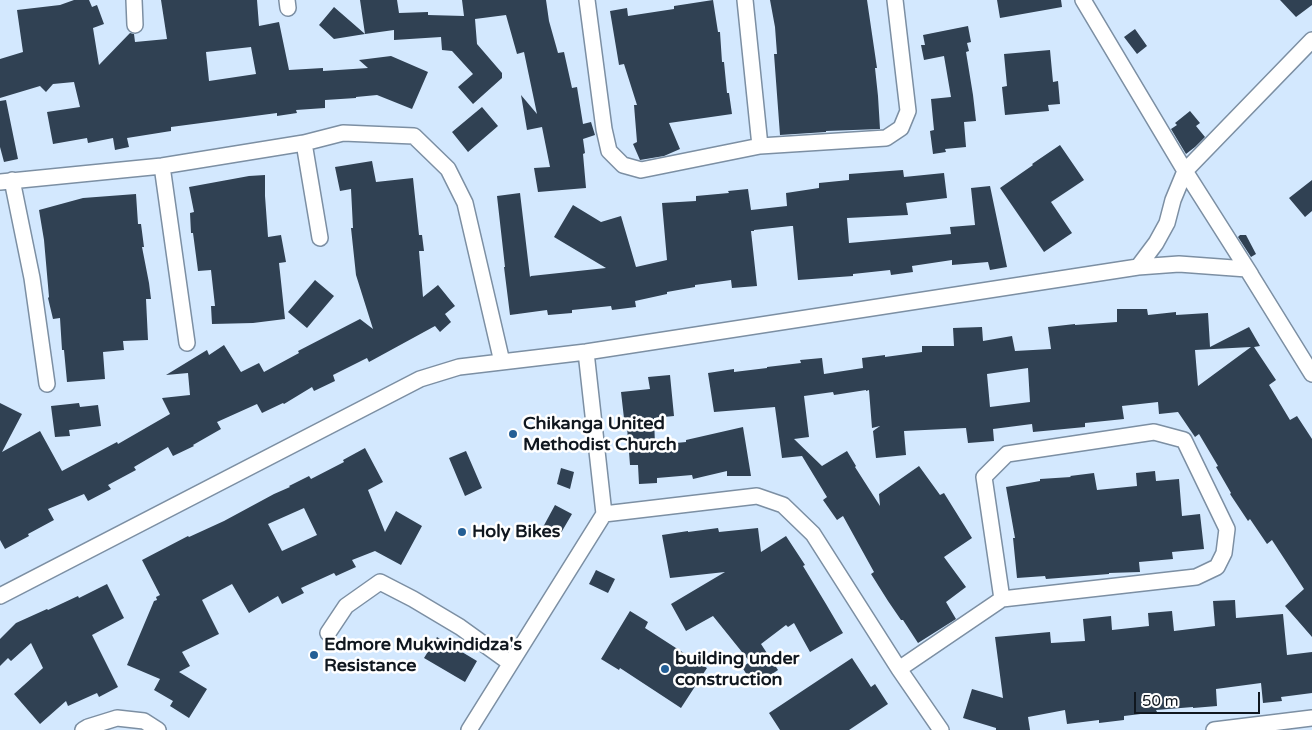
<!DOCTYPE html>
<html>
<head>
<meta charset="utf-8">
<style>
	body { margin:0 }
	#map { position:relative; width:1312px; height:730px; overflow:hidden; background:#d3e8fe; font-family:"Varela Round",sans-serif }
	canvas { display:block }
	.scale { position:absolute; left:1134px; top:692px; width:126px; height:22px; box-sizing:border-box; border:2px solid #10171f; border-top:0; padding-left:6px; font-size:15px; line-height:18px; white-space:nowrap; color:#10171f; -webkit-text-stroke:4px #fff; paint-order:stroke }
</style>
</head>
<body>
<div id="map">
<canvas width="1312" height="730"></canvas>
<div class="scale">50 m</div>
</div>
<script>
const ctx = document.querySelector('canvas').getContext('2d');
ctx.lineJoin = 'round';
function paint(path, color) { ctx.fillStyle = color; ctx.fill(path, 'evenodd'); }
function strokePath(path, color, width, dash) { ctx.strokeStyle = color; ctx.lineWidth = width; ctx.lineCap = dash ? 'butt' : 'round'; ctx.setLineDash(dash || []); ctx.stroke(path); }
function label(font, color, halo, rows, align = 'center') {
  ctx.font = font + ' "Varela Round",sans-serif'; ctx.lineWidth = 5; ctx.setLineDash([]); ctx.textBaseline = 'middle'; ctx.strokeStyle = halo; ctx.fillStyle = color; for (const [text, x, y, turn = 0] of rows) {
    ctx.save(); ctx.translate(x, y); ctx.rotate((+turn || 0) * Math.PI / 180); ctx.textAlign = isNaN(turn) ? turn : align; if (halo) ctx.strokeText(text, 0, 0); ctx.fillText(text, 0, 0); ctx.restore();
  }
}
paint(new Path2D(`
	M74,0H89L92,7L97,5L104,24L93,28L99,65L130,33L134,34L135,42L167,39L161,0H257L259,26L279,22L289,70L323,68V71L368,68L359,60L391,56L428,72L412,109L377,95L356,97V98L325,100V108L296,110L297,113L277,116V113L171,127V131L127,138L129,147L115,150L113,138L88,143L87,138L53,144L47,112L80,107L74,82L53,84L46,92L40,86L0,98V59L23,52L17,10L60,5ZM251,47L256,74L209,81L206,52Z
	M360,0H397L399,13L428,12V15L464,16L462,0H546L549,21L558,53L564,52L572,88L577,87L583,124L591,122L595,135L583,139L585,153L583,154L586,188L538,192L534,168L550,167L542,127L527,130L521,95L537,114L524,52L517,54L506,15L475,19L477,44L502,73V78L473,104L458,87L473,74L452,51L442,50L441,37L394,40V30L365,34Z
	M713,0L718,32H720L722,62H724L727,93H729L732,114L669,123L680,149L664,156L640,160L633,144L637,142L634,105H637L624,64L619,65L610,11L627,8L628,16L674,9V6Z
	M770,0H867L877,68H875L878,96L880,129L826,131V132L780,135L774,54H777L775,27Z
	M997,0H1061L1062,7L1000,18Z
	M1280,0H1312V5L1296,17Z
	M334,7L365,34L334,39L319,25Z
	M968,26L971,42L967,43L969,51L966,52L973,95L976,121L964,122L966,147L945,149L946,152L933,154L930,131L934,130L931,99L951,97L944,56L924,60L921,45H925L923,35Z
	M1135,29L1147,46L1137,54L1124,37Z
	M1050,50L1053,82L1058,81L1060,104L1048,105L1049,111L1005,115L1002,87L1007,86L1004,54Z
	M6,100L18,159L4,162L0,147V101Z
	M482,107L498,126L468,152L452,132Z
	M1190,111L1200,123L1196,126L1205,137L1195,147L1186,154L1171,129L1177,125L1175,123Z
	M1060,145L1084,180L1051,202L1072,233L1044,252L1000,188L1033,165L1032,164Z
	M372,161L376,182L413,178L419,235H422L424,251H419L423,297L438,285L455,306L445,314L451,322L440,332L435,326L369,362L367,358L333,375L335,381L314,391L312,387L284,404L283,403L262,413L257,404L217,422L221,429L193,445L194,446L173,456L168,447L134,467L136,470L108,485L111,489L88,501L84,494L48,509L54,520L28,534L29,536L5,549L0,540V403L22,414L2,452L40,431L62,471L117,442L118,444L170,414L162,398L190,395L188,373L166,375L207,350L209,355L224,345L241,372L259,363L264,372L299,353L298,351L360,319L373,329L356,275L351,228H353L351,189L340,191L335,167Z
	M903,170L904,177L944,173L947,198L906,203L908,215L847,218L849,243L951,234L950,227L975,225L971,188L990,186L1007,267L990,270L988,262L952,265V260L912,266L913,272L891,275L890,270L853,274V276L798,280L793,226H791L754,230V231H751L757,286L732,288L731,280L695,285V287L667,292V294L635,301L636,307L612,310L611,306L572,310V313L548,315L547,310L510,315L504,267H505L497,196L520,193L530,277L531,276L606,268L554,237L573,205L601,222L621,216L636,267L667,260L662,203L696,201V196L729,193L728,191L748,189L751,210L787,206L786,193L819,188V183L849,180V174Z
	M265,175V196L268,237L281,235L286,262L279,263L285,319L253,323L212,324L211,306H215L211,270L198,271L193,233H191L190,213L194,212L189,187L249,176Z
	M1312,180V211L1305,217L1289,198Z
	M136,194L138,224H141L144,247H142L149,283L151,299H146L148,340L123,341L124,350L103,352L105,379L67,382L64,350H62L60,318L53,319L48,298L49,297L44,240L39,210L83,198Z
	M1240,235H1246L1256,254L1251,257L1238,237Z
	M315,280L334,296L307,328L288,312Z
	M1117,309H1147L1148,315L1176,312V315L1208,313L1210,347L1249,327L1260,346L1254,347L1276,380L1269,385L1290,420L1297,416L1312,439V637L1285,606L1304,589L1272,540L1267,544L1250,519L1248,521L1230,494L1231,493L1216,467L1218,466L1199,434L1195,437L1178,412L1159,414L1158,402L1122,406L1124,419L1085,423V427L1033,432L1032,424L993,429L994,441L968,443L966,428L904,431L906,455L876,458L873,431L880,426L872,428L869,390L866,391V390L834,395L833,392L804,396L809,437L794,439L822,466L847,451L856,466L855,467L880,506L879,494L919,466L940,495L944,493L972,538L944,557L966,587L946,602L956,619L918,643L903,620H901L888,601L871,574L874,572L843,516L837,520L823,500L827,497L802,456L782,458L775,407L714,412L708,373L734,369V372L767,368V367L801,363L800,360L822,358L824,374L863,368L862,358L885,355V357L922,352V346H954L953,328L982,327L983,341L1012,336L1015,351L1051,349L1048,327L1075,324V325L1117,322ZM1251,347L1198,386L1195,350ZM1028,368L1030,402L990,407L987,374Z
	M670,375L674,416L654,418L655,445L686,442V440L743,427L751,476H727V471L693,479L692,475L657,478V483L639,484L638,465H630L627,427H625L621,392L650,389L648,377Z
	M79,403L80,407L98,405L101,426L69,430L70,436L55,437L51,406Z
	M365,448L383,482L368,490L385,532L396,511L422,526L401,565L375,551L352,560L356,567L336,576L334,573L301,588L304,593L282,604L278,596L249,613L232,584L202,600L219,634L182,652L190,666L179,672L207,689L189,718L170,706L173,701L154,690L160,679L127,665L154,601L157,600L156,597L160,595L142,560L188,536L189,537L224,521L274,494L290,487L289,486L309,476L311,479L344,462L343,460ZM304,508L317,535L282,551L268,524Z
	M466,451L482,488L465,496L449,458Z
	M561,468L574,472L570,489L557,484Z
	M1155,471L1156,481L1179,479L1182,516L1200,514L1204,549L1172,552L1173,559L1139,562L1140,572L1109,573V574L1046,579L1045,576L1017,578L1013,538H1015L1006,487L1040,481V479L1071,477L1070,476L1094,473L1097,490L1137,486L1136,473Z
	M555,505L572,514L558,538L542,529Z
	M718,528L719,532L758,528L761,552L786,536L805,565L803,566L826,604L843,633L810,652L794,623L788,627L786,625L761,644L778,670L754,686L742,667L750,662L713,616L686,631L671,604L725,572L670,578L662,535L688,531V532Z
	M596,570L615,579L608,593L589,584Z
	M107,584L124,618L92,635L118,687L99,697L97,693L68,706L66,701L40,724L14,694L43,668L31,643L11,661L8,658L0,666V639L16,623L47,609L48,610L78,596L79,598Z
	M1235,600L1236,618L1283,614L1287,655L1312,652V693L1281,697L1282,701L1263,703L1261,683L1216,689L1217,706L1193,708V707L1156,710L1157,712L1124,716V720L1099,723V720L1067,724L1065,710L1028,717L1030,730H996V728L963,718L972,689L1003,698L995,637L1050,632L1051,643L1085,641L1083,619L1111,616L1112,630L1149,626L1148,613L1172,611L1174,631L1215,626L1213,601Z
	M630,611L648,622L645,628L707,668L681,708L620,668L619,670L601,659Z
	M437,637L477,661L465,682L424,658Z
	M852,658L871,687L875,684L888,704L849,730H780L769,713Z`), '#304153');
const minor = new Path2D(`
	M134,0L135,25
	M287,0L288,8
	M587,0L604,129L609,151L623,165L641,170L760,146L886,138L901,128L908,111L895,0
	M745,0L760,146
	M1083,0L1185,171L1251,275
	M304,143L320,238
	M162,166L187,343
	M12,180L32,278L47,384
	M0,182L162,166L304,143L343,133L414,136L448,169L465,203L502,362
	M1138,267L1156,243L1167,223L1173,200L1185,171L1312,40
	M604,514L757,496L783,505L813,534L899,669L941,730
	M0,596L420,379L459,367L586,352L1138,267L1179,264L1247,269L1312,374
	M328,633L346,606L380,582L413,599L460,627L510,663
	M899,669L1002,599L1196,577L1217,567L1224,553L1227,529L1184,440L1154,432L1007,454L984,477L1002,599
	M83,730L88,727L117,718L144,721L158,730
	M469,730L604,514L586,352
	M1214,730L1312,718`);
strokePath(minor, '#7c8fa3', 18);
strokePath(minor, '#fff', 15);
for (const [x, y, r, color] of [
	[513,434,5,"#235e95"],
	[462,532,5,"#235e95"],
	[314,655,5,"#235e95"],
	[665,669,5,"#235e95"]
]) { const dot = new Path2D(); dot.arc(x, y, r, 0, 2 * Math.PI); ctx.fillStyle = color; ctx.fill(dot); strokePath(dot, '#fff', 2); }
label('bold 18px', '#10171f', '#fff', [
	["Chikanga United",523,424],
	["Methodist Church",523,445],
	["Holy Bikes",472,532],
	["Edmore Mukwindidza's",324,645],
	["Resistance",324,666],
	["building under",675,659],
	["construction",675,680]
], 'left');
</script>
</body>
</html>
